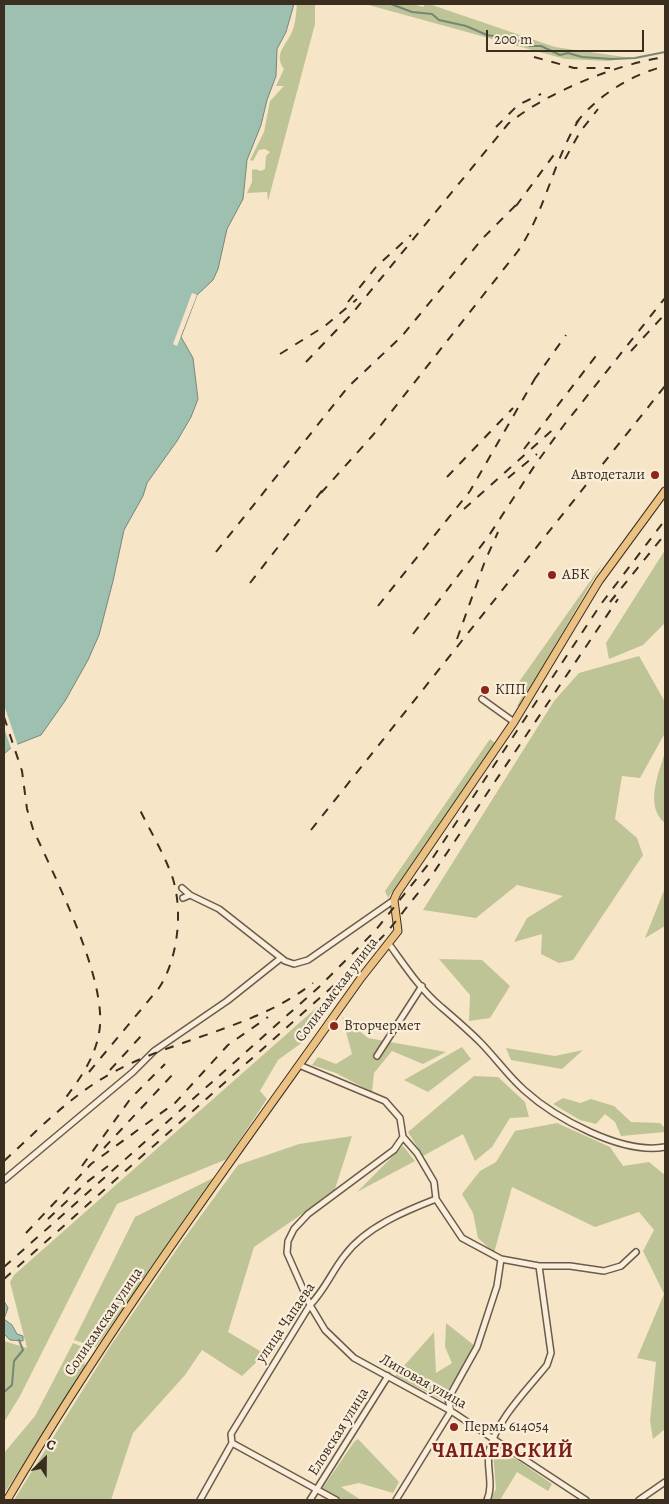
<!DOCTYPE html>
<html>
<head>
<meta charset="utf-8">
<style>
	body { margin:0 }
	#map { position:relative; width:669px; height:1504px; overflow:hidden; background:#f7e5c8; font-family:Alegreya,serif }
	canvas { display:block }
	.frame { position:absolute; inset:0; border:5px solid #3a2e21; pointer-events:none }
	.north { position:absolute; left:20px; top:1434px; width:50px; height:50px; -webkit-text-stroke:4px #faeedb; paint-order:stroke; rotate:23deg; font-size:14px; font-weight:700; line-height:20px; text-align:center; color:#3a2e21 }
	.north::after { content:''; display:block; margin:auto; width:18px; height:22px; background:#3a2e21; clip-path:polygon(50% 0,100% 100%,50% 72%,0 100%) }
	.scale { position:absolute; left:486px; top:30px; width:158px; height:22px; box-sizing:border-box; border:2px solid #3a2e21; border-top:0; padding-left:6px; font-size:15px; line-height:18px; white-space:nowrap; color:#3a2e21; -webkit-text-stroke:4px #faeedb; paint-order:stroke }
</style>
</head>
<body>
<div id="map">
<canvas width="669" height="1504"></canvas>
<div class="frame"></div>
<div class="north">С</div>
<div class="scale">200 m</div>
</div>
<script>
const ctx = document.querySelector('canvas').getContext('2d');
ctx.lineJoin = 'round';
function paint(path, color) { ctx.fillStyle = color; ctx.fill(path, 'evenodd'); }
function strokePath(path, color, width, dash) { ctx.strokeStyle = color; ctx.lineWidth = width; ctx.lineCap = dash ? 'butt' : 'round'; ctx.setLineDash(dash || []); ctx.stroke(path); }
function label(font, color, halo, rows, align = 'center') {
  ctx.font = font + ' Alegreya,serif'; ctx.lineWidth = 4.5; ctx.setLineDash([]); ctx.textBaseline = 'middle'; ctx.strokeStyle = halo; ctx.fillStyle = color; for (const [text, x, y, turn = 0] of rows) {
    ctx.save(); ctx.translate(x, y); ctx.rotate((+turn || 0) * Math.PI / 180); ctx.textAlign = isNaN(turn) ? turn : align; if (halo) ctx.strokeText(text, 0, 0); ctx.fillText(text, 0, 0); ctx.restore();
  }
}
paint(new Path2D(`
	M297,4H315V24L268,201L267,192L247,193L252,182V170L254,169L261,171L265,169L266,156L270,152L265,149L259,150L253,161L250,160L264,132L270,101L284,86H276L284,69C272,53 289,43 293,29C296,21 296,12 297,4Z
	M365,4H413L423,7L425,4H429L555,47L631,58L608,61L565,59Z
	M665,550V623L643,645L609,659L606,643Z
	M603,563L519,707L517,706L523,695L514,689Z
	M639,656L665,702V733L640,778L622,776L615,819L637,838L643,855L573,960L559,963L541,954L542,934L514,942L527,918L563,896L517,885L476,918L423,910L554,701L579,673Z
	M490,739L495,743L388,898L385,891Z
	M665,752V823C644,806 659,773 665,752Z
	M665,888V926L645,938Z
	M439,959L482,960L510,986L490,1018L469,1021L470,995Z
	M360,965L307,1039L278,1060L260,1091L267,1099L227,1159L117,1204L20,1396L4,1422V1341L27,1348L10,1282L14,1275L315,1009Z
	M342,1017L368,1038L446,1052L423,1064L392,1051L374,1073L372,1092L336,1073L312,1065L318,1057L336,1064L352,1054Z
	M462,1047L471,1059L428,1092L404,1080Z
	M506,1048L555,1056L583,1050L562,1069L511,1060Z
	M474,1076L498,1077L525,1102L529,1117L510,1118L492,1147L475,1161L463,1134L423,1156L408,1132Z
	M563,1098L580,1103L591,1099L614,1106L631,1122L660,1123L665,1128V1132L621,1136L615,1122L605,1114L596,1124L580,1120L553,1104Z
	M557,1123L610,1147L623,1166L649,1162L665,1175V1429L653,1439L650,1421L656,1362L637,1358L664,1294L643,1251L654,1230L639,1212L595,1227L512,1187L494,1253L478,1238L473,1213L462,1194L480,1171L496,1162L515,1131Z
	M352,1136L334,1192L254,1247L228,1332L265,1354L242,1376L202,1350L185,1375L133,1433L111,1500H14L109,1348L181,1243L238,1165L299,1144Z
	M403,1146L415,1161L357,1192Z
	M215,1177L96,1347L74,1340L135,1217Z
	M446,1323L475,1346L442,1400L395,1376L434,1332L436,1373L452,1363L445,1347Z
	M73,1343L83,1347L85,1367L4,1494V1453L35,1416Z
	M358,1439L399,1482L393,1493L359,1483L341,1487L361,1500H338L322,1489L354,1442Z
	M493,1452L516,1459L552,1484L548,1491L517,1472L500,1500H490L496,1489Z`), '#bec495');
const water = new Path2D(`
	M4,4H294L286,32L277,49L276,76L267,100L261,125L247,160L243,199L227,229L218,269L213,280L197,295L181,337L193,358L198,399L191,417L177,441L147,483L143,496L124,530L113,581L99,635L88,660L65,701L41,735L13,746L4,754Z
	M4,1301L8,1308L4,1319L12,1325L17,1334L23,1336V1341L10,1340L4,1334Z`);
paint(water, '#9ec0b0');
strokePath(water, '#768677', 1);
paint(new Path2D(`
	M192,293L197,295L177,346L173,344Z
	M4,705L18,746L12,751L4,728Z`), '#f7e5c8');
strokePath(new Path2D(`
	M391,4L412,12L432,14L439,20L466,26L487,35L517,40L530,46H541L560,55L568,53L582,57L612,59L635,58L665,52
	M4,1392L12,1385L14,1361L23,1350L19,1340`), '#768677', 2);
const minor = new Path2D(`
	M482,699L514,722
	M182,888L190,895
	M183,898L190,895L219,909L285,961L294,964L308,960L394,900
	M389,944C405,966 420,989 440,1006C454,1018 467,1029 480,1042C495,1057 508,1076 524,1090C555,1118 622,1155 665,1147
	M377,1056L422,986
	M299,1065L385,1101L400,1118L403,1137L417,1153L434,1182L436,1199L462,1238L501,1259L539,1266H570L604,1271L621,1266L636,1252
	M403,1137L394,1150L308,1214L294,1229L288,1241L287,1253L310,1305L325,1330L354,1358L451,1411L586,1500
	M4,1180L133,1072L154,1051L227,1001L281,958
	M232,1443L336,1500
	M200,1500L232,1443L231,1434L310,1305C325,1290 332,1271 345,1255C366,1227 405,1211 436,1199
	M310,1500L388,1376
	M396,1500L451,1411L448,1399L477,1347L497,1286L501,1259
	M487,1500C494,1485 486,1466 489,1451C497,1419 527,1390 547,1365L551,1353L539,1266
	M639,1500L665,1482`);
const major = new Path2D(`
	M7,1500C113,1319 240,1149 361,978L398,931L394,900L397,893L514,722L599,581L665,491`);
strokePath(minor, '#695c4b', 8);
strokePath(major, '#3a2e21', 9);
strokePath(minor, '#faeedb', 5);
strokePath(major, '#ecc284', 7);
strokePath(new Path2D(`
	M534,57L574,68H610
	M576,123C598,95 631,75 665,66
	M496,127L518,105L541,94
	M565,159L580,132L598,109
	M516,206L556,152
	M348,302L376,267L411,235
	M631,351L665,314
	M280,354L325,326L357,299
	M306,362L350,316L508,124C545,93 617,64 665,57
	M534,380L566,335
	M524,449L599,352
	M447,477L513,408
	M508,478L537,454
	M321,493L373,435L518,251C546,210 553,160 580,118
	M464,509L557,426
	M216,552L348,387L402,336L483,238L521,200
	M250,583L324,488
	M610,602L665,534
	M378,606L470,491L537,375
	M413,634L488,537L535,465L564,425L665,298
	M457,639L485,561L498,532
	M4,717L22,771L27,809L33,829C55,878 109,982 99,1033C95,1058 79,1080 64,1100
	M311,830L665,386
	M110,1070L142,1035
	M89,1072L159,988C178,959 183,912 173,879C165,855 150,831 139,808
	M104,1148L174,1073
	M4,1161C49,1120 79,1086 136,1061C195,1035 262,1023 313,983
	M82,1166L131,1098L165,1064
	M48,1219L87,1182L108,1166
	M26,1233L91,1164L175,1103L228,1045L268,1017
	M4,1267L319,987L375,931L430,862L601,604L665,520
	M4,1279L340,980L388,931L430,878L618,599`), '#3a2e21', 2, [9, 9]);
for (const [x, y, r, color] of [
	[655,475,5,"#8f2418"],
	[552,575,5,"#8f2418"],
	[485,690,5,"#8f2418"],
	[334,1026,5,"#8f2418"],
	[454,1427,5,"#8f2418"]
]) { const dot = new Path2D(); dot.arc(x, y, r, 0, 2 * Math.PI); ctx.fillStyle = color; ctx.fill(dot); strokePath(dot, '#faeedb', 2); }
label('15px', '#3a2e21', '#faeedb', [
	["Автодетали",645,475,"right"],
	["АБК",562,575],
	["КПП",495,690],
	["Вторчермет",344,1026],
	["Пермь 614054",464,1427]
], 'left');
label('15px', '#3a2e21', '#faeedb', [
	["Соликамская улица",337,990,-53],
	["Соликамская улица",104,1322,-56],
	["улица Чапаева",286,1323,-56],
	["Липовая улица",423,1382,29],
	["Еловская улица",339,1432,-58]
]);
ctx.letterSpacing = '1px';
label('bold 20px', '#7a1f14', '#faeedb', [
	["ЧАПАЕВСКИЙ",503,1452]
]);
ctx.letterSpacing = '0px';
</script>
</body>
</html>
